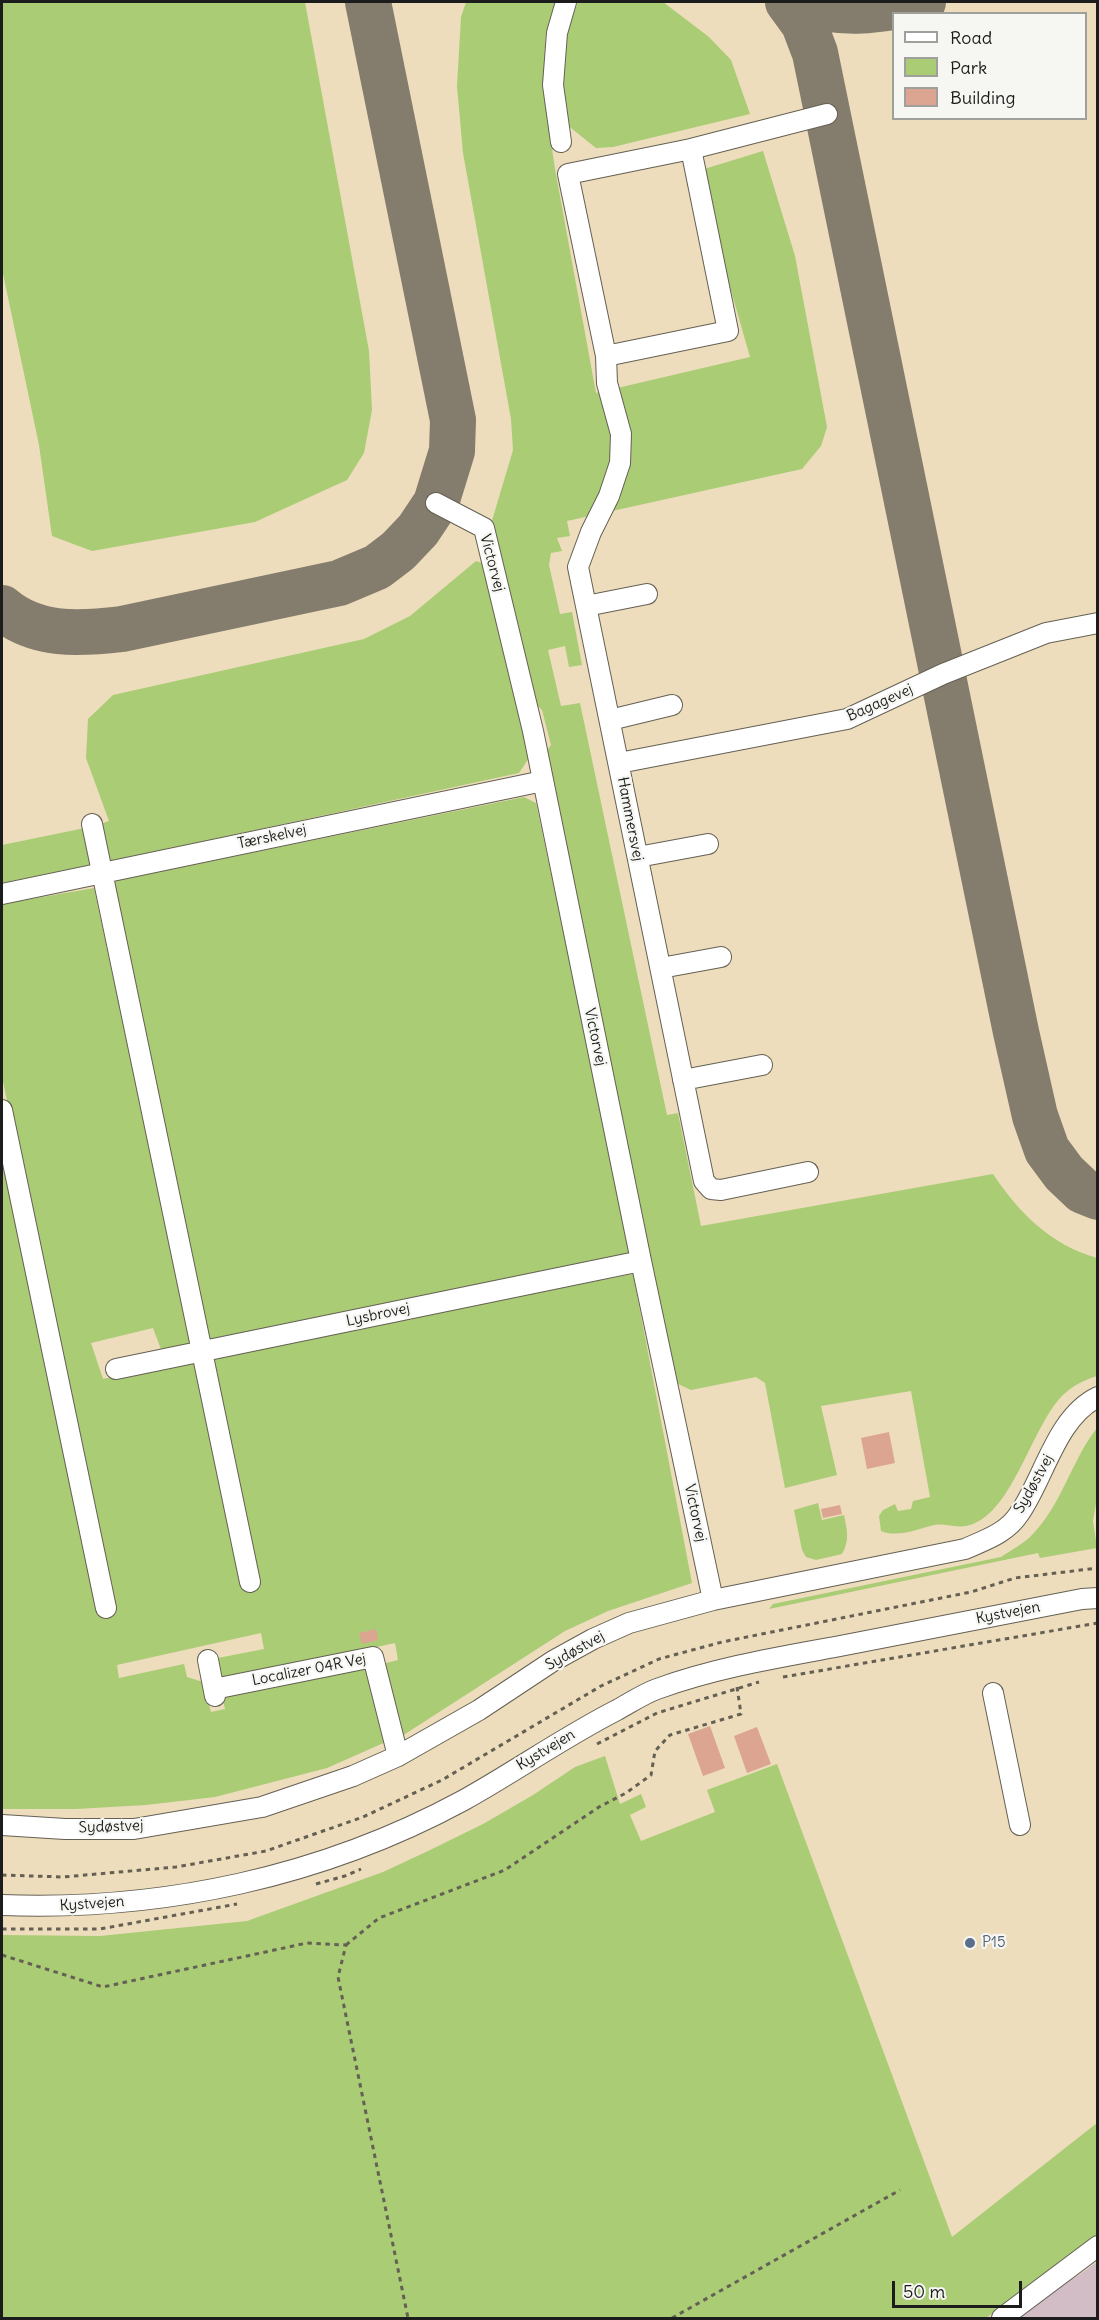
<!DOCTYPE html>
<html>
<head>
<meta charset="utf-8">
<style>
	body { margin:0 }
	#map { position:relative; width:1099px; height:2320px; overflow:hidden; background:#edddbc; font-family:Delius,sans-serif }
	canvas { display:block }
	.frame { position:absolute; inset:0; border:3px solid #1c1c1c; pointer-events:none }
	.legend { position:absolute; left:892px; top:12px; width:195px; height:108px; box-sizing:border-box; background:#f6f6f2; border:2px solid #9f9f9c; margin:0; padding:8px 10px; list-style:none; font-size:18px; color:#1c1c1c }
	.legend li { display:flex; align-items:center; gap:12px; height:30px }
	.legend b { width:30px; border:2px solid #9f9f9c }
	.scale { position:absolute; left:892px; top:2281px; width:130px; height:27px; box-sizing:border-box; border:3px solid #1c1c1c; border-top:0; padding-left:8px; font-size:18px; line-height:21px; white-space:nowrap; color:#1c1c1c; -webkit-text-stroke:4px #f6f6f2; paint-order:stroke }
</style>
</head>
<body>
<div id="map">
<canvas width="1099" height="2320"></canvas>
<div class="frame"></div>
<ul class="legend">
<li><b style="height:8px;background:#fff"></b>Road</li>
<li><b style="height:16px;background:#a9cc75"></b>Park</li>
<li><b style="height:16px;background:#dba591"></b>Building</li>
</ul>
<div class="scale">50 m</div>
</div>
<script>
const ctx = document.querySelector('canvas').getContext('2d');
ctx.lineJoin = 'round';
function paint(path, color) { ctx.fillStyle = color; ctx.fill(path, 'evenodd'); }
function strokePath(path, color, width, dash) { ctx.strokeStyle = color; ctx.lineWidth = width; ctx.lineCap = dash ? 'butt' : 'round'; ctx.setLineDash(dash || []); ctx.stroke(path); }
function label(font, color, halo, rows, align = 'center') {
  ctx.font = font + ' Delius,sans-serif'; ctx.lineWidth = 4.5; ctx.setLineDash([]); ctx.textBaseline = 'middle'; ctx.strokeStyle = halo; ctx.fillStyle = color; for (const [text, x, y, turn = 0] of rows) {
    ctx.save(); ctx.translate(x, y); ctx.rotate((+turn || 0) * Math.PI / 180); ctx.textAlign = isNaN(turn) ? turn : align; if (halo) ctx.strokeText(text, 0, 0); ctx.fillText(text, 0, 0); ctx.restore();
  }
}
paint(new Path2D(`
	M1097,2262V2318H1011L1080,2274Z`), '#d2bdc6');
paint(new Path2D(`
	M2,2H305L369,351L372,410L364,453L347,480L255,522L92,551L52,536L39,445L2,269Z
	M466,2H559L546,33L544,63L545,101L555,169L596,393L750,357L728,280L701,170L763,151L795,256L827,427L821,446L802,469L567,521L570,536L557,538L562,551L551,553L549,565L560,614L572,612L582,665L569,667L565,646L548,650L561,706L580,703L667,1115L678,1113L701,1226L993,1174C1019,1213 1051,1245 1097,1258V1376C1084,1380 1072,1386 1062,1396C1030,1429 1012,1517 966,1526C956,1528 945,1523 934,1525C918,1529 897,1538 881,1531L879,1516L883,1510L895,1504L898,1511L911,1509L913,1501L930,1497L911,1391L821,1406L837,1475L785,1488L765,1383L756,1377L691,1390L676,1383L545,753L551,745L542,710L533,701L491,524L513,450L511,419L463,153L457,86L461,17Z
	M578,2H663L709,37L731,60L750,114L613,147L596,148L566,124L563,106L564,38Z
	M476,561L488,565L529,758L519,773L108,862L100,824L109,821L86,758L88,719L113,695L364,639L410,616Z
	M524,797L536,803L632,1256L207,1344L110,882Z
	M85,828L95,864L2,883V845Z
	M94,888L192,1348L162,1352L153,1328L91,1343L103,1379L208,1356L633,1274L692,1583L608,1611L565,1631L402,1736L384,1674L386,1663L398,1660L395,1643L218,1682L213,1659L264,1649L261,1633L117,1665L119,1678L184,1664L187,1677L203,1682L211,1712L225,1709L222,1696L369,1666L388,1741L327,1768L215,1797L146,1805L76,1809H2V1145L115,1611L2,1077V904Z
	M1097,1428V1498L1093,1521L1097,1548L1040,1558L1038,1553L769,1609L773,1604L1001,1557C1011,1550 1023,1544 1031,1536C1062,1505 1071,1461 1097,1428Z
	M818,1503L822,1520L844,1515C847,1530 850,1540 842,1554L816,1560L806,1557L802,1550L794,1510Z
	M605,1756L620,1804L641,1794L646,1807L630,1815L641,1841L715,1812L707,1790L777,1764L952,2237L1097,2123V2237L986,2318H2V1935L100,1936L247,1921L383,1872L428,1851L483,1824L533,1795L575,1767Z`), '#a9cc75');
strokePath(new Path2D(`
	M788,2L804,24L815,53L1016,1032L1035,1116L1047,1150L1064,1173L1083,1191L1098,1197
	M801,2C842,17 881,10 923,2
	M2,608C36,637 80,634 122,629L339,583L377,567L398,551L418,530L436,503L452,451L453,420L368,2`), '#847c6c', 46);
paint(new Path2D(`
	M889,1432L895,1463L867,1469L861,1438Z
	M840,1505L842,1514L823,1518L821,1509Z
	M376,1629L378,1640L362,1644L359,1633Z
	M710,1726L725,1768L703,1776L688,1734Z
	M757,1727L771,1764L747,1773L734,1736Z`), '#dba591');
const minor = new Path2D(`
	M561,142L553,85L557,33L566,2
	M691,149L728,331L606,356L568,174Z
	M691,149L827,114
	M606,356L607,383L621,434L620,463L609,496L591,532L578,567L704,1181L711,1189L721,1190L808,1172
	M436,503L484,528L533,731L641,1261L713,1600
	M586,606L647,594
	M610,720L672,705
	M619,763L847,719L943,674L1046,633L1098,623
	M92,824L250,1582
	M638,857L708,844
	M2,894L543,781
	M661,968L721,957
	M683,1080L762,1065
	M2,1110L106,1608
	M116,1369L641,1261
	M208,1660L215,1696
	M214,1689L373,1657L398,1756
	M993,1693L1020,1825
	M2,1825L65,1829H134L262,1807L353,1776L398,1756L479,1710L553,1661L593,1639L629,1623L713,1600L965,1549C985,1540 1007,1533 1019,1514C1044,1479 1056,1417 1098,1397
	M2,1905C162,1911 322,1877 464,1800C516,1771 564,1737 617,1710C630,1703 643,1694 657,1689C715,1668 775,1658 835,1647C917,1631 1000,1615 1082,1599L1098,1598
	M1002,2318L1098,2246`);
strokePath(minor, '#656054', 22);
strokePath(new Path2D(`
	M783,1677L1098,1623
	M597,1744L657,1713L759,1682
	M2,1875L63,1877L176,1867L266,1851L363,1817L442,1780L601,1686L659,1659L722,1642L971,1592L1015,1578L1098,1568
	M316,1884L345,1876L361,1869
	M2,1929H100L237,1904
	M346,1945L379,1918L505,1870L599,1807L626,1793L651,1775L655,1751L670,1735L741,1714L737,1687
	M2,1955L103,1987L307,1943L346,1945L338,1977L408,2318
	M672,2318L900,2190`), '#656054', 3, [4.5, 4.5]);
strokePath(minor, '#fff', 20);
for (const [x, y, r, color] of [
	[970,1943,6,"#5c6f8a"]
]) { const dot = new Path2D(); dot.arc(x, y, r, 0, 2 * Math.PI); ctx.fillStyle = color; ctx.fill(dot); strokePath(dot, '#f6f6f2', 2); }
label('15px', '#1c1c1c', '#f6f6f2', [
	["Victorvej",492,563,75],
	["Bagagevej",880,703,-24],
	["Hammersvej",630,819,79],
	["Tærskelvej",272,837,-12],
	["Victorvej",595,1037,78],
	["Lysbrovej",378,1315,-12],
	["Sydøstvej",1034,1484,-61],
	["Victorvej",695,1513,78],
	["Kystvejen",1008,1613,-11],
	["Sydøstvej",575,1651,-29],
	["Localizer 04R Vej",309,1670,-11],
	["Kystvejen",546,1750,-31],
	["Sydøstvej",111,1827,-2],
	["Kystvejen",92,1904,-4]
]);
label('15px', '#4e5e75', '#f6f6f2', [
	["P15",982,1943]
], 'left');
</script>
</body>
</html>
